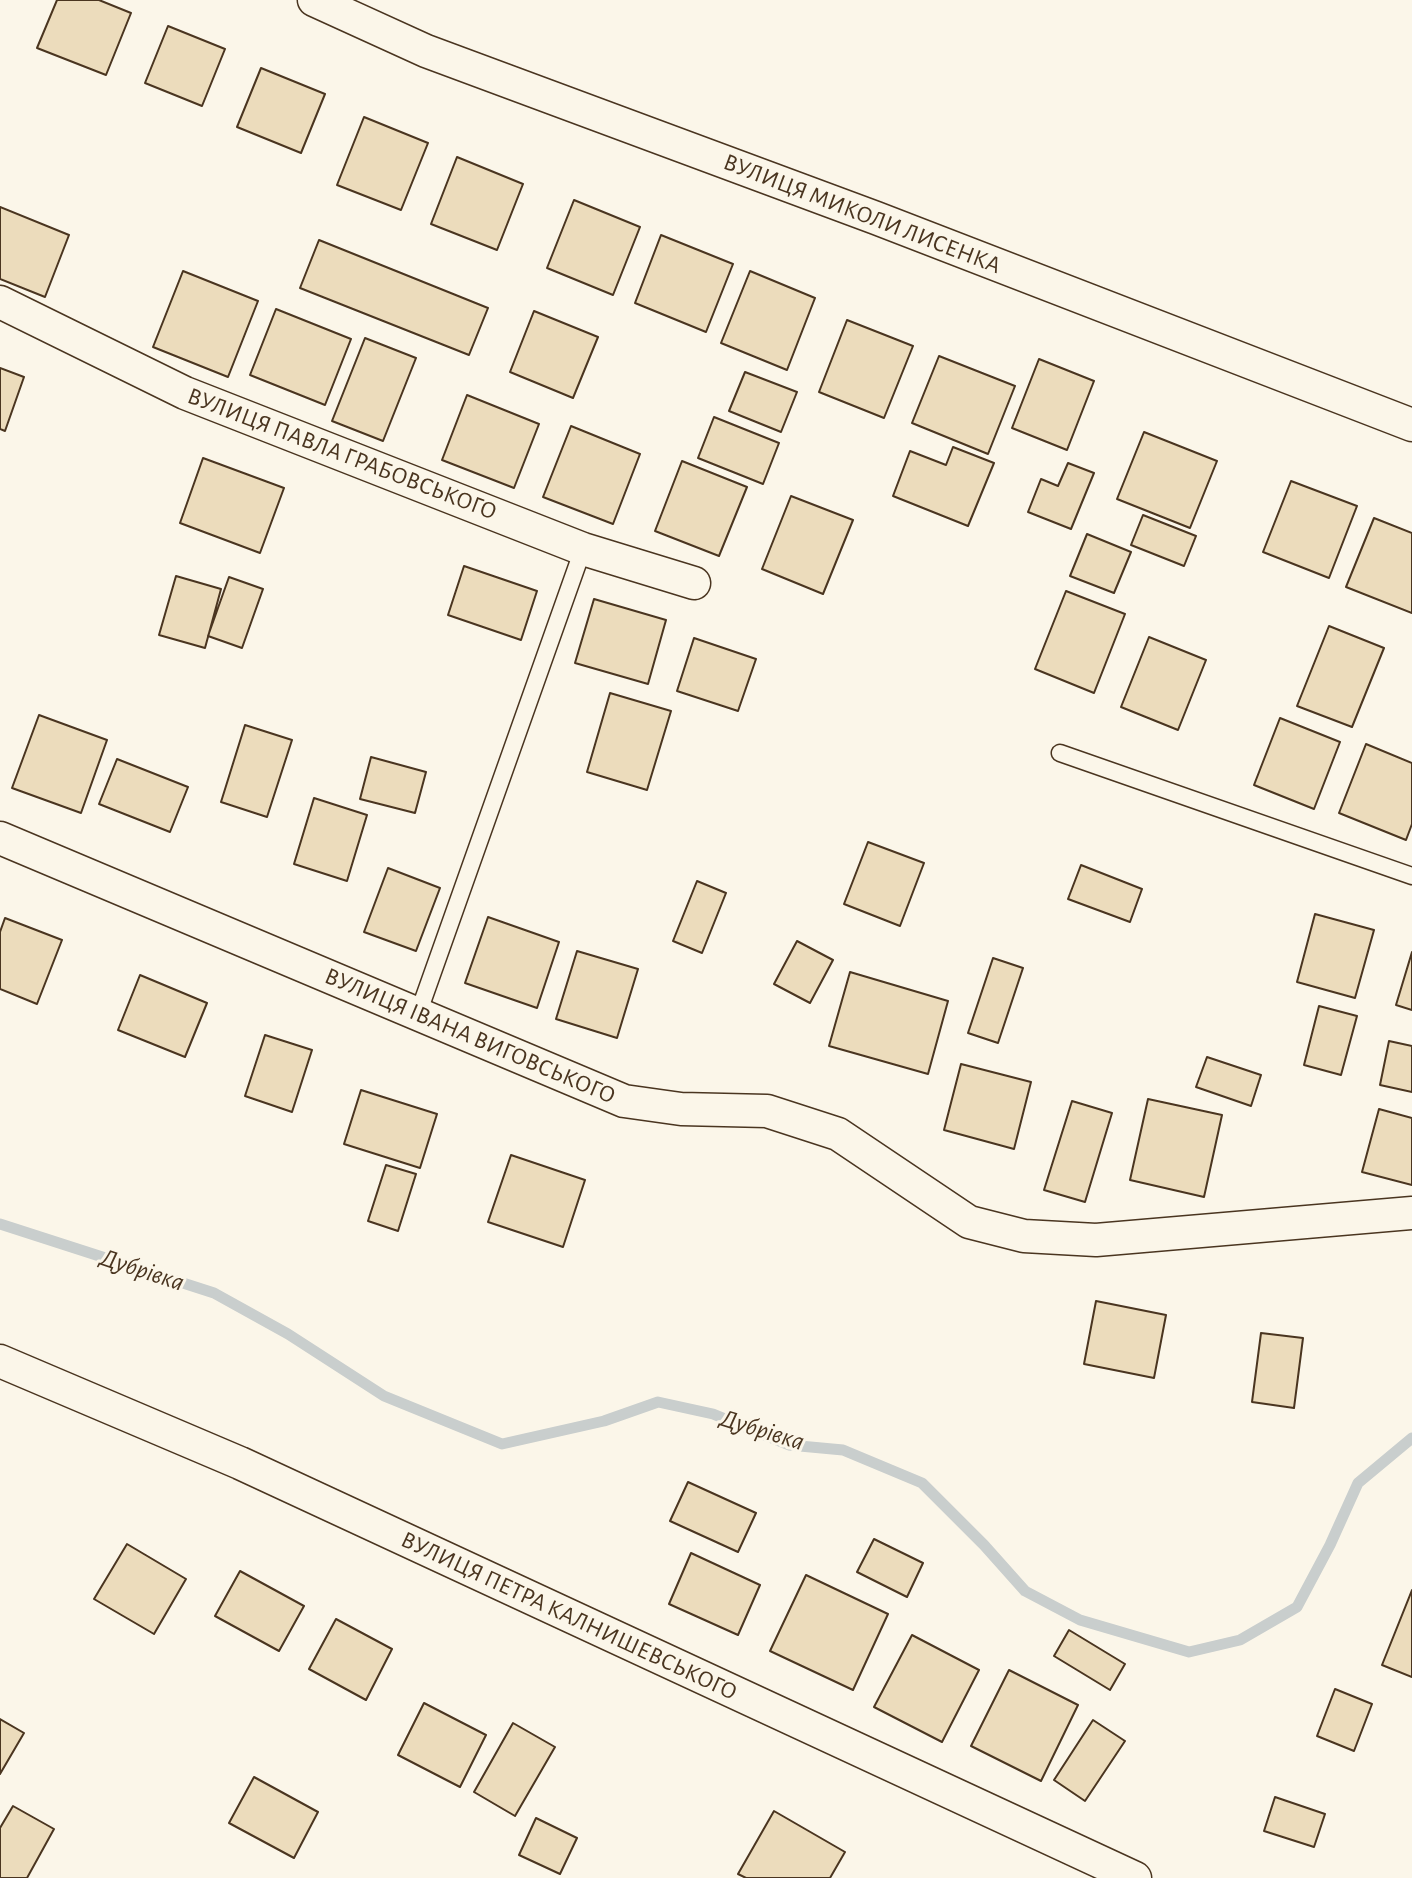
<!DOCTYPE html>
<html>
<head>
<meta charset="utf-8">
<style>
	body { margin:0 }
	canvas { display:block; background:#fbf6e9 }
</style>
</head>
<body>
<canvas width="1412" height="1878"></canvas>
<script>
const ctx = document.querySelector('canvas').getContext('2d');
ctx.lineJoin = 'round';
function strokePath(path, color, width, dash) { ctx.strokeStyle = color; ctx.lineWidth = width; ctx.lineCap = dash ? 'butt' : 'round'; ctx.setLineDash(dash || []); ctx.stroke(path); }
function paint(path, color) { ctx.fillStyle = color; ctx.fill(path, 'evenodd'); }
function label(font, color, halo, rows, align = 'center') {
  ctx.font = font + ' "Alegreya Sans",sans-serif'; ctx.lineWidth = 6; ctx.setLineDash([]); ctx.textBaseline = 'middle'; ctx.strokeStyle = halo; ctx.fillStyle = color; for (const [text, x, y, turn = 0] of rows) {
    ctx.save(); ctx.translate(x, y); ctx.rotate((+turn || 0) * Math.PI / 180); ctx.textAlign = isNaN(turn) ? turn : align; if (halo) ctx.strokeText(text, 0, 0); ctx.fillText(text, 0, 0); ctx.restore();
  }
}
strokePath(new Path2D(`
	M0,1224L214,1293L288,1334L384,1396L502,1444L604,1421L658,1402L713,1414L789,1445L843,1450L922,1483L984,1545L1025,1591L1080,1620L1189,1652L1240,1640L1297,1607L1330,1545L1358,1483L1412,1438`), '#c9cecd', 11);
const building = new Path2D(`
	M57,0H99L131,13L106,75L37,48Z
	M168,26L225,49L202,106L145,83Z
	M261,68L325,94L301,153L237,127Z
	M364,117L428,143L401,210L337,185Z
	M457,157L523,184L497,250L431,224Z
	M574,200L640,227L613,295L547,268Z
	M0,207L69,235L45,297L0,279Z
	M661,235L733,264L706,332L635,303Z
	M319,240L488,308L469,355L300,288Z
	M183,271L258,301L228,377L153,347Z
	M750,271L815,298L787,370L721,343Z
	M276,309L351,339L325,405L250,375Z
	M534,311L598,337L573,398L510,372Z
	M847,320L913,346L884,418L819,392Z
	M365,338L416,358L383,441L332,421Z
	M939,356L1015,386L988,454L912,423Z
	M1039,359L1094,381L1067,450L1012,428Z
	M0,368L24,377L5,431L0,429Z
	M745,372L797,392L781,432L729,411Z
	M467,395L539,424L514,488L442,460Z
	M714,417L779,443L763,484L698,458Z
	M571,426L640,454L613,524L543,497Z
	M1144,432L1217,461L1190,528L1117,499Z
	M953,447L994,463L968,526L893,496L910,451L946,465Z
	M203,458L284,488L260,553L180,523Z
	M682,461L747,487L719,556L655,531Z
	M1068,463L1094,473L1071,529L1028,512L1041,479L1058,486Z
	M1291,481L1357,506L1329,578L1263,552Z
	M791,496L853,520L823,594L762,569Z
	M1143,515L1196,536L1184,566L1131,545Z
	M1374,518L1412,533V613L1346,587Z
	M1087,534L1131,552L1114,593L1070,576Z
	M464,566L537,591L521,640L448,615Z
	M176,576L221,589L205,648L159,635Z
	M229,577L263,589L242,648L208,636Z
	M1066,591L1125,614L1094,693L1035,669Z
	M594,599L666,620L648,684L575,663Z
	M1329,626L1384,648L1352,727L1297,706Z
	M1149,637L1206,660L1178,730L1121,707Z
	M694,638L756,659L738,711L677,691Z
	M610,693L671,711L647,790L587,772Z
	M39,715L107,740L81,813L12,788Z
	M1280,718L1340,742L1314,809L1254,785Z
	M245,725L292,740L267,817L221,802Z
	M1366,744L1412,763V824L1406,840L1339,813Z
	M371,757L426,772L415,813L360,799Z
	M117,759L188,787L170,832L99,804Z
	M314,798L367,815L347,881L294,864Z
	M868,842L924,863L900,926L844,904Z
	M1081,865L1142,889L1130,922L1068,899Z
	M388,868L440,888L416,951L364,932Z
	M697,881L726,893L702,953L673,941Z
	M1315,914L1374,930L1355,998L1297,982Z
	M488,917L559,942L537,1008L465,983Z
	M5,918L62,940L37,1004L0,989V932Z
	M797,941L833,960L810,1003L774,984Z
	M577,951L638,969L617,1038L556,1019Z
	M1412,952V1010L1396,1005Z
	M993,958L1023,968L998,1043L968,1033Z
	M850,972L948,1001L928,1074L829,1046Z
	M140,975L207,1003L185,1057L118,1030Z
	M1319,1006L1357,1016L1341,1075L1304,1065Z
	M265,1035L312,1050L292,1112L245,1096Z
	M1389,1041L1412,1046V1092L1380,1085Z
	M1207,1057L1261,1075L1251,1106L1196,1087Z
	M961,1064L1031,1082L1014,1149L944,1130Z
	M361,1090L437,1114L420,1168L344,1144Z
	M1148,1099L1222,1115L1204,1197L1130,1180Z
	M1072,1101L1112,1113L1085,1202L1044,1190Z
	M1379,1109L1412,1118V1185L1362,1172Z
	M511,1155L585,1180L563,1247L488,1222Z
	M386,1165L416,1174L398,1231L368,1221Z
	M1096,1301L1166,1315L1154,1378L1084,1364Z
	M1261,1333L1303,1338L1294,1408L1252,1402Z
	M688,1482L756,1513L738,1552L670,1521Z
	M874,1539L923,1563L907,1597L857,1572Z
	M127,1544L186,1579L154,1634L94,1599Z
	M691,1553L760,1585L738,1635L669,1604Z
	M240,1571L304,1606L279,1651L215,1616Z
	M806,1575L888,1614L853,1690L770,1651Z
	M1412,1590V1677L1382,1665Z
	M336,1619L392,1649L366,1700L309,1669Z
	M1069,1630L1125,1664L1110,1690L1054,1656Z
	M912,1635L979,1670L942,1742L874,1707Z
	M1009,1670L1078,1705L1041,1781L971,1746Z
	M1335,1689L1372,1704L1354,1751L1317,1736Z
	M424,1703L486,1735L460,1787L398,1755Z
	M0,1719L24,1733L0,1774Z
	M1093,1720L1125,1741L1085,1801L1054,1780Z
	M513,1723L555,1747L515,1816L474,1792Z
	M254,1777L318,1812L294,1858L229,1823Z
	M1275,1797L1325,1814L1314,1847L1264,1831Z
	M13,1806L54,1829L27,1878H0V1828Z
	M774,1811L845,1852L830,1878H746L738,1874Z
	M536,1818L577,1838L560,1874L519,1855Z`);
paint(building, '#ecdcbc');
strokePath(building, '#4a3520', 2);
const service = new Path2D(`
	M1060,753L1412,876
	M418,1014L583,549`);
const minor = new Path2D(`
	M314,0L426,51L876,218L1412,425
	M0,302L185,393L583,549L694,583
	M0,838L624,1101L681,1109L767,1111L838,1134L969,1222L1024,1236L1096,1240L1412,1213
	M0,1361L240,1463L1135,1878`);
strokePath(service, '#4a3520', 19);
strokePath(minor, '#4a3520', 35);
strokePath(service, '#fbf6e9', 16);
strokePath(minor, '#fbf6e9', 32);
label('24px', '#4a3520', '#fbf6e9', [
	["ВУЛИЦЯ МИКОЛИ ЛИСЕНКА",862,214,21],
	["ВУЛИЦЯ ПАВЛА ГРАБОВСЬКОГО",342,454,21],
	["ВУЛИЦЯ ІВАНА ВИГОВСЬКОГО",470,1036,23],
	["ВУЛИЦЯ ПЕТРА КАЛНИШЕВСЬКОГО",569,1616,25]
]);
label('italic 26px', '#4a3520', '#fbf6e9', [
	["Дубрівка",142,1270,18],
	["Дубрівка",762,1430,17]
]);
</script>
</body>
</html>
